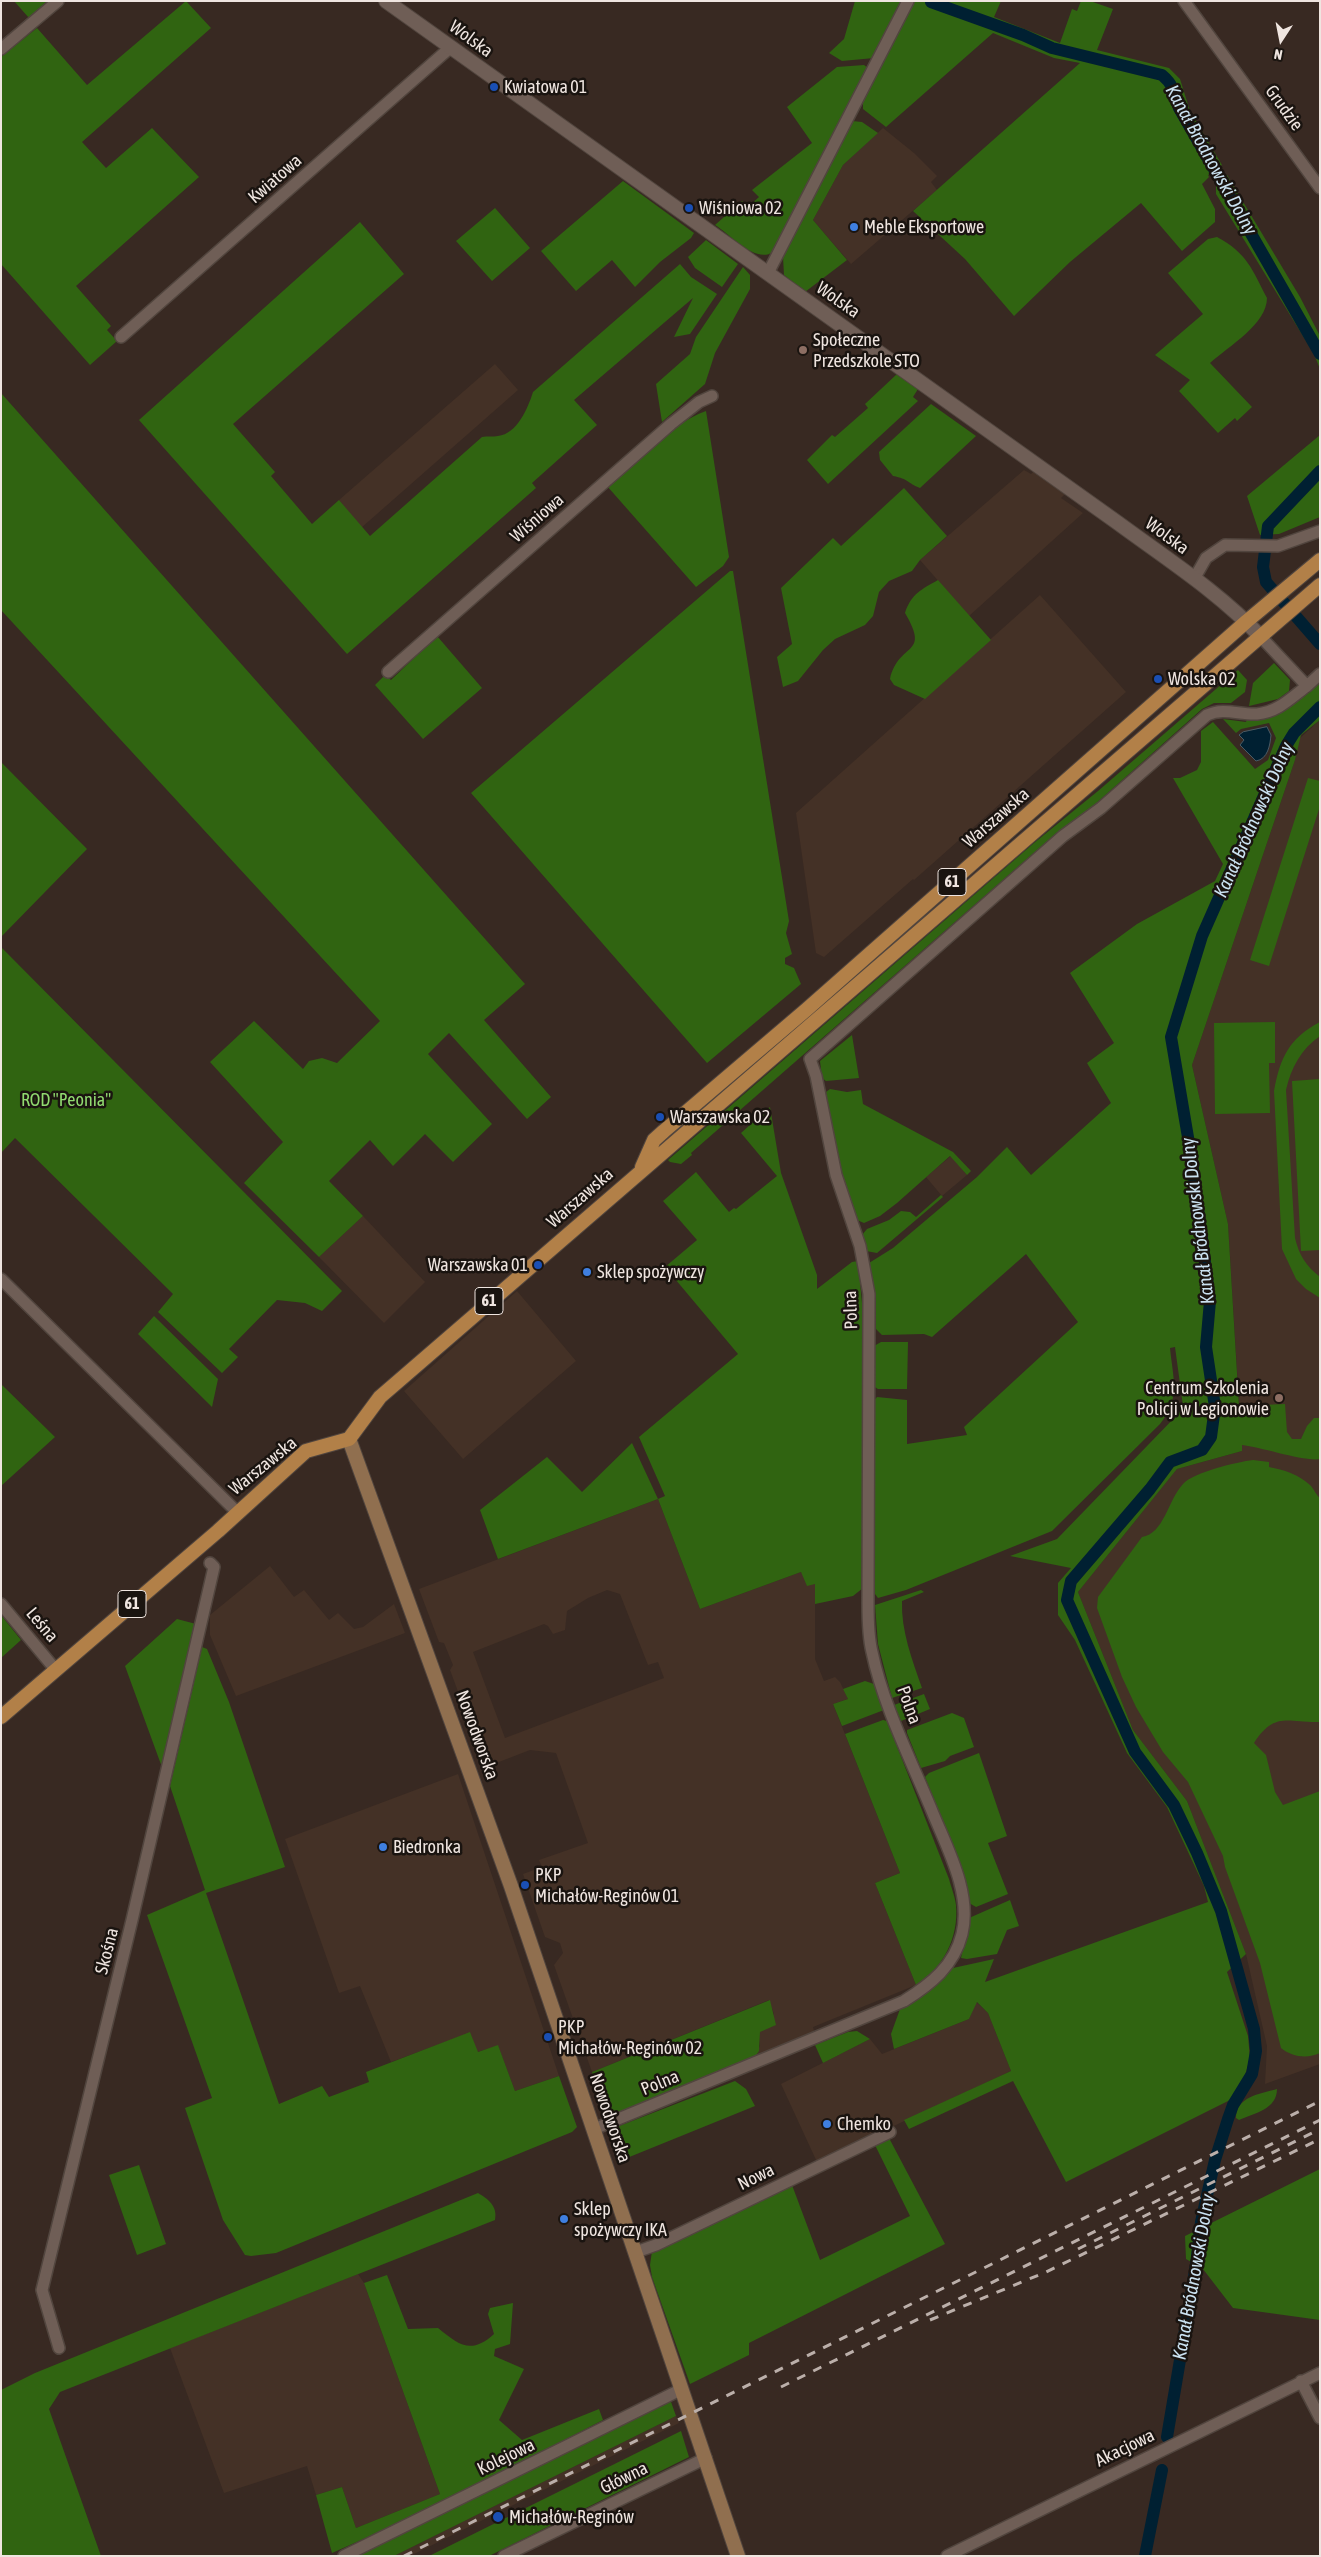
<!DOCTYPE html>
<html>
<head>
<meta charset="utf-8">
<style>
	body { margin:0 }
	#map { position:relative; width:1321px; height:2557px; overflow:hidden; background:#382922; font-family:"Asap Condensed",sans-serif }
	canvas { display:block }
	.frame { position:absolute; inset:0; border:2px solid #efe5e0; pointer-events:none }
	.north { position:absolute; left:1256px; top:15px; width:50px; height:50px; -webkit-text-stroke:4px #1a1410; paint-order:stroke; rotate:191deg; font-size:14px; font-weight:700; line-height:20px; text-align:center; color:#efe5e0 }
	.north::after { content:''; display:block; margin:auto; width:18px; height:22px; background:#efe5e0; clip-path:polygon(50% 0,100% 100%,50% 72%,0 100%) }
</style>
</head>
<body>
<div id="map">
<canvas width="1321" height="2557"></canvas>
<div class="frame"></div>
<div class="north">N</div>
</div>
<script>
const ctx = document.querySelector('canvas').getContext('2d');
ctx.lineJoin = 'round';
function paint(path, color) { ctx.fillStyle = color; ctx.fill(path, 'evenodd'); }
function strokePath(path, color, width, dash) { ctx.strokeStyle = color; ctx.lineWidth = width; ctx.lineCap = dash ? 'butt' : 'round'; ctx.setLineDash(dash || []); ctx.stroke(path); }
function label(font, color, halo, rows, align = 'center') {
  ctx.font = font + ' "Asap Condensed",sans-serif'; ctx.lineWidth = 5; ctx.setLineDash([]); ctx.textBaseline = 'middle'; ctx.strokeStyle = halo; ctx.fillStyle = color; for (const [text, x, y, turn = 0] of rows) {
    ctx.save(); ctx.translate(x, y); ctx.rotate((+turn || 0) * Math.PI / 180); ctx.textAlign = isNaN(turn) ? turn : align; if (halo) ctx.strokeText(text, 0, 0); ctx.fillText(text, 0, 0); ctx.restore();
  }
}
paint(new Path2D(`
	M883,128L914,153L937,176L931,182L937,190L851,264L813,220L843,165Z
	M495,364L518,390L361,528L339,500Z
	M1024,470L1031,474L1034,471L1065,494L1061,498L1083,513L969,616L920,560Z
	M1040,595L1126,692L914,880L913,879L824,957L816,953L796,813Z
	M1320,720V2064L1265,2084L1267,2046L1246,1954L1187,1801L1133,1730L1078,1592L1177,1469L1242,1451L1228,1224L1192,1065L1295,760L1299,739Z
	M951,1156L967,1175L942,1196L926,1177Z
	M363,1216L425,1282L384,1323L319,1257Z
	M517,1291L576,1361L463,1459L404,1391Z
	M658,1499L700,1609L801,1572L815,1583V1659L824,1681L835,1677L840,1682L848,1699L833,1704L900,1873L875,1883L916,1985L813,2027L815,2035L754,2058L760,2046L759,2032L774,2014L769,2000L592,2072L554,1965L563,1953L560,1943L545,1937L523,1874L542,1867L539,1860L588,1843L556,1753L530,1750L486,1767L450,1670L453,1665L444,1643L439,1642L419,1589ZM607,1590L620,1594L648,1665L658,1662L664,1678L505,1738L473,1652L544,1624L548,1626L553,1634L565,1630L567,1611L588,1598Z
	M270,1566L294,1597L304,1590L329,1620L338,1613L354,1629L363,1627L394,1604L405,1633L236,1696L210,1635V1615Z
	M458,1774L559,2076L515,2091L498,2046L477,2052L470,2033L391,2062L360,1986L339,1993L285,1839Z
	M976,2002L988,2013L1011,2071L817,2162L781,2084L870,2039L882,2054L969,2019Z
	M358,2274L364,2283L440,2494L356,2528L342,2487L316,2495L307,2466L224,2493L170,2348Z
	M676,2416L679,2423L410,2556H394Z`), '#443126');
paint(new Path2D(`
	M14,1H47L29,18Z
	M186,1L211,28L82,142L106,168L152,128L199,177L76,286L111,326L107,330L117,341L90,365L1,264V57L37,28L87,85Z
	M855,1H902L874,58L842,61L829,53L844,39Z
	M913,1H1001L994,17L1060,43L1072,9L1077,11L1081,1H1090L1113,9L1097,50L1169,68L1180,79L1190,111L1222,165L1208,175L1209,177L1202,184L1215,209V222L1182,251L1141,203L1070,262L1014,316L965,259L913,211L1080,63L1054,58L993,33L886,127L863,109V101Z
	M864,65L868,68L773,252C755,264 730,234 715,225L742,201L748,207L759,197L752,190L812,143L787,107L837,67Z
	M852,121L862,122L878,133L843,165L813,220L847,260L805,292L784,275L783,257Z
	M1227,175L1300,297L1320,336V369L1314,354L1216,194V183Z
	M623,181L694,233L691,238L660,262L635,287L612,260L576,291L541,251Z
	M495,208L530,248L492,281L456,241Z
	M360,222L404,274L233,424L275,472L271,476L312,524L339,500L370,536L482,437C487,436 493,437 498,436C517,434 528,408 533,392L680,264L691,277L717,294L690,334L674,337L693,298L574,400L597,425L532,483L536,488L347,654L139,420Z
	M1217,237C1247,253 1252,269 1267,298C1267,324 1229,346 1210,363L1252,407L1237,421L1235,418L1218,433L1179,391L1190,380L1155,355L1203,314L1168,273L1208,239Z
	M706,240L738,264L722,287L695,268L688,257Z
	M743,267L750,275V289L715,353L705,384L662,422L656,384L690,354L696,337Z
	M897,374L918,389L913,397L918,401L828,484L807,460L832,435L835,437L868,408L865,404Z
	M1,393L525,984L484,1020L551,1097L527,1119L449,1033L428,1054L492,1124L453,1162L425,1134L393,1166L370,1140L329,1181L363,1216L319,1257L244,1183L283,1142L210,1062L254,1021L303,1069L309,1061L322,1058L337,1063L380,1021L1,610Z
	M931,404L976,436L920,488C907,483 909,479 893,476L880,460L879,452Z
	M706,411L729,557L723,566L696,587L607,486C637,460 668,425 706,411Z
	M1320,435V517L1279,534L1260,535L1247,496Z
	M904,488L947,536L920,560L912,571L889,581L879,592L873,616L865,625L835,639L823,650L798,681L783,687L777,657L792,644L781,588L833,538L841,546Z
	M730,571H733L789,921L786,933L792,954L785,958V964L794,968L801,984L707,1063L471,793Z
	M938,580L991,640L925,699L894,685L890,679C899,641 931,657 905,613C911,594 922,589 938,580Z
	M437,636L482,688L423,739L375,685L385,675L391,680Z
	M1274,663L1290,680L1289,691L1278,699L1249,706L1253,683Z
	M1238,670L1247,680L1245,692L1231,703H1214L1202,709L1092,807L1059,831L691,1153L692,1155L681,1164L670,1162L668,1160L1034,843L1098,791Z
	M1320,683V720L1301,735L1295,760L1192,1065L1228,1224L1239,1406L1285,1404L1287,1432L1292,1439H1301L1307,1426L1314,1418H1320V1459C1305,1462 1261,1447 1242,1445V1451L1177,1469L1078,1592L1133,1730L1187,1801L1246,1954L1227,1972L1248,2036L1250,2058L1244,2079L1232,2099L1066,2182L1013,2081L909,2129L904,2120L1011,2071L988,2013L977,2002L969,2019L894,2049L891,2034L900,2009L936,1985L953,1968L994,1959L985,1982L1208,1902L1204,1886L1167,1807L1127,1753L1075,1640L1058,1615V1583L1071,1568L1010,1556L1057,1539L1178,1414L1183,1406L1175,1347L1170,1348C1173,1379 1181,1398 1160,1424L1052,1531L906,1590L878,1598L875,1594L873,1402L877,1397L907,1400V1444L967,1435L964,1427L1078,1322L1026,1254L932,1337L924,1334L882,1335L876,1329V1300L869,1263L893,1248L977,1177L1007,1147L1031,1175L1111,1103L1087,1063L1114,1043L1070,973L1137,924L1215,881L1223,864L1173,778H1180L1197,770L1201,762V731L1213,722L1255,769L1268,760L1276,738L1269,723L1241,729L1236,733L1223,719L1246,722L1247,719C1279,721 1297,702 1320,683Z
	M1,762L87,849L1,937Z
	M1308,778L1320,781V806L1269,966L1250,960Z
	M1,947L342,1291L322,1311L305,1303L277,1300L229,1349L238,1357L222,1373L158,1312L173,1294L15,1138L1,1153Z
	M1275,1022V1063H1269L1270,1113L1215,1114L1214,1023Z
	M1320,1022V1036C1301,1049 1291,1068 1286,1090L1295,1238C1299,1255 1306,1266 1320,1277V1298L1306,1289L1296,1279L1282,1249L1274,1091C1280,1058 1289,1038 1320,1022Z
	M852,1035L859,1078L826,1081L822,1078L820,1061Z
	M1320,1079V1250L1301,1251L1292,1081Z
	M830,1089L847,1092L861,1090L863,1104L953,1152L971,1171L967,1175L950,1156L897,1203L880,1216L864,1223L857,1220L837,1164L826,1092Z
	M770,1107L781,1173L817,1275V1289L852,1262L858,1261L864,1324L863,1588L853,1596L815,1604V1584L807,1586L801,1572L700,1609L658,1499L498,1559L480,1510L547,1457L582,1492L632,1443L658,1499L665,1496L639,1437L738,1354L665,1267L697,1240L663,1201L696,1172L729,1212L734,1208L736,1209L777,1176L741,1133Z
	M941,1195L943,1197L877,1253L866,1251L862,1235L867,1229L889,1220L901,1211L910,1212L916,1217Z
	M154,1316L218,1379L212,1407L138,1334Z
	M881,1342H908L907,1389H878L873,1386L874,1346Z
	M1,1384L55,1437L1,1486Z
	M1253,1460L1269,1462V1467C1284,1470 1298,1474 1310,1485C1314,1489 1316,1495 1320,1498V1722C1287,1723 1275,1711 1254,1743L1266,1755L1275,1792L1283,1805L1320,1791V2053C1307,2059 1292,2057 1281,2048L1260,1963L1225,1867L1223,1856L1188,1782L1163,1752L1136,1707L1122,1677L1097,1608L1098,1597L1142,1537C1164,1534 1168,1500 1183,1484C1194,1472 1237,1462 1253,1460Z
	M921,1590L924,1592L902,1601C901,1631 912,1659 922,1688L892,1698L878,1644L875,1605Z
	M1,1615L21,1640L1,1658Z
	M177,1619L196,1624L163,1770L125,1666Z
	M202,1647L207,1649L229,1702L285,1867L206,1893L279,2104L322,2086L329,2097L369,2082L366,2072L470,2032L478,2052L498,2045L515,2091L559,2076L577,2127L572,2132L276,2253L251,2256L245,2255L223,2220L185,2108L212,2098L147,1915L205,1890L170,1786Z
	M865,1681L877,1685L884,1710L842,1726L833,1704L848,1699L843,1689Z
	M924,1694L930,1709L901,1721L894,1705Z
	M952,1713L964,1718L974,1747L950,1756L945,1761L921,1768L907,1733V1730Z
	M883,1720L887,1721L949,1879C951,1887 955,1896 956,1905C959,1937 943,1969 916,1985L875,1883L900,1873L845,1734Z
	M979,1753L1007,1836L988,1843L1008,1894L976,1907L969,1903L963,1871L925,1777L929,1773Z
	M1010,1900L1019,1926L1007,1930L997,1954L967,1959L961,1958L969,1918Z
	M770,2000L776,2025L760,2032L759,2051L754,2058L612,2116H606L592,2072Z
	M857,2031L870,2039L823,2063L815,2045L848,2032Z
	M735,2081L746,2089L755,2106L622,2160L613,2131L614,2128Z
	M1277,2089C1277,2109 1255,2113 1239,2120L1236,2118C1236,2097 1259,2094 1277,2089Z
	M889,2138L945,2244L749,2343V2355L690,2384L652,2277L650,2265L652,2251L792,2185L820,2260L910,2216L875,2145Z
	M139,2165L166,2244L137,2255L109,2175Z
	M1320,2169V2320L1233,2308L1203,2269L1186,2259L1185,2236Z
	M478,2193C488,2199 498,2206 495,2220L60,2392L49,2409L101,2556H1V2390L35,2373Z
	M387,2275L408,2329L438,2328C459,2345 471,2355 494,2334L488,2314L490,2308L513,2303L510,2344L495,2349L494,2356L524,2369L499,2420L522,2440L599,2409L603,2420L438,2506L332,2553L316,2495L342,2487L356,2528L440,2494L364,2283Z
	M670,2399L676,2416L394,2556H354Z
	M681,2431L689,2457L489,2556H429Z`), '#306411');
const water = new Path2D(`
	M1267,727L1271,735C1270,745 1268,759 1256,761L1240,745L1244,740L1239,735L1243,732Z`);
paint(water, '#002032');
strokePath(water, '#485b66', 1);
strokePath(new Path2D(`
	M931,2L1023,35L1052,48L1162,75C1174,85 1175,94 1179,108L1320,354
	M1320,471L1268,526L1263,567L1266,582L1320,644
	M1167,2437L1196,2265L1201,2222L1215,2160L1228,2119L1233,2105L1252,2074L1256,2051L1254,2029L1221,1911L1197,1853L1174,1805L1135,1752L1067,1600L1071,1581L1150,1489L1170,1462L1202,1450L1211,1437L1215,1407L1206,1347L1210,1301L1191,1155L1171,1037L1202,936L1286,746L1294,733L1320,707
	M1145,2556L1162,2470`), '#002032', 12);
const minor = new Path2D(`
	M1184,1L1320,188
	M1,49L58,1
	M768,273L908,1
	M121,337L451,47
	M1194,579L1206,558L1225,545L1278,546L1320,531
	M1261,637L1307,686L1320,674
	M388,672L671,424L699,402L712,396
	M1,1279L237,1512
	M1,1604L55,1669
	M594,2129L904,2001C931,1984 954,1966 962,1934C972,1893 947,1848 932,1811C911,1760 883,1705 872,1652C868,1636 868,1619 868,1603L869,1294L860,1246L836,1175L816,1076L810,1059L1063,836L1101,808L1207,715C1224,707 1239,715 1257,714C1278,712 1291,698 1307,686
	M636,2252L656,2245L890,2132
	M59,2348L42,2290L132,1920L214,1567L210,1563
	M1301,2381L1320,2418
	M344,2556L682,2389
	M504,2556L706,2458
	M947,2556L1320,2373`);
const tertiary = new Path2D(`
	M386,1L1118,523C1167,559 1220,593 1261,637`);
const secondary = new Path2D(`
	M349,1439L511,1886L738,2556`);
const primary = new Path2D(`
	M642,1167L654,1140L664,1131L806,1010L1247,621L1320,560
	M1,1717L218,1531L306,1451L349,1439L380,1397L1320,585`);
strokePath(minor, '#51453e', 14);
strokePath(tertiary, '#51453e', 16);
strokePath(secondary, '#51453e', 16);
strokePath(primary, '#51453e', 16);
strokePath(minor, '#6f5e56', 11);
strokePath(tertiary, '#6f5e56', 14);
strokePath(secondary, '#906f4f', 14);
strokePath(primary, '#b28048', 14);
strokePath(new Path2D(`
	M1078,2249L1320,2129
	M930,2320L1046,2272L1320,2139
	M781,2387L1320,2120
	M404,2556L1320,2101`), '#bbafaa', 3, [9, 9]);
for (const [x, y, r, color] of [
	[494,87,5,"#1a4fb4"],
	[689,208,5,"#1a4fb4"],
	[854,227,5,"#3f7fe0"],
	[803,350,5,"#8d6e63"],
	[1158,679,5,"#1a4fb4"],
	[660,1117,5,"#1a4fb4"],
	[538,1265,5,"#1a4fb4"],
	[587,1272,5,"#3f7fe0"],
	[1279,1398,5,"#8d6e63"],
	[383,1847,5,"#3f7fe0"],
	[525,1885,5,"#1a4fb4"],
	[548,2037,5,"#1a4fb4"],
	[827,2124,5,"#3f7fe0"],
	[564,2219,5,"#3f7fe0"],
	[498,2517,6,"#1a4fb4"]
]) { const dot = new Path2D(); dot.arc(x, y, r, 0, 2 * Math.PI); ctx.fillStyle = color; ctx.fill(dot); strokePath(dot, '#1a1410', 2); }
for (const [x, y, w] of [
	[952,882,28],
	[489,1301,28],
	[132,1604,28]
]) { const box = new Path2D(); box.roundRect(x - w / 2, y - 13.5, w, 27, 4); ctx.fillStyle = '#1a1410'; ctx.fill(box); strokePath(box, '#efe5e0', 1); }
label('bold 16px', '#efe5e0', null, [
	["61",952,882],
	["61",489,1301],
	["61",132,1604]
]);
label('18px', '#efe5e0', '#1a1410', [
	["Wolska",471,39,36],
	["Grudzie",1284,108,54],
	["Kwiatowa",275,179,-41],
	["Wolska",838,300,35],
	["Wiśniowa",537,518,-41],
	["Wolska",1167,536,36],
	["Warszawska",996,818,-41],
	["Warszawska",580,1198,-41],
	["Polna",851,1310,-92],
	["Warszawska",263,1466,-39],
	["Leśna",42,1625,50],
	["Polna",909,1705,70],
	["Nowodworska",477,1735,70],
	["Skośna",107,1951,-76],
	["Polna",660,2083,-22],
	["Nowodworska",610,2118,71],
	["Nowa",756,2177,-26],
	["Akacjowa",1125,2448,-26],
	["Kolejowa",506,2457,-26],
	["Główna",624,2478,-26]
]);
label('18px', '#efe5e0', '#1a1410', [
	["Kwiatowa 01",504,87],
	["Wiśniowa 02",699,208],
	["Meble Eksportowe",864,227],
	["Społeczne",813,340],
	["Przedszkole STO",813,361],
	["Wolska 02",1168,679],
	["Warszawska 02",670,1117],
	["Warszawska 01",528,1265,"right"],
	["Sklep spożywczy",597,1272],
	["Centrum Szkolenia",1269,1388,"right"],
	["Policji w Legionowie",1269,1409,"right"],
	["Biedronka",393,1847],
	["PKP",535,1875],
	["Michałów-Reginów 01",535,1896],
	["PKP",558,2027],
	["Michałów-Reginów 02",558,2048],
	["Chemko",837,2124],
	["Sklep",574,2209],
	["spożywczy IKA",574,2230],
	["Michałów-Reginów",509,2517]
], 'left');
label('18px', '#91db70', '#1a1410', [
	["ROD \"Peonia\"",66,1100]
]);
label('italic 19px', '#cbe2f1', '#1a1410', [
	["Kanał Bródnowski Dolny",1211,160,61],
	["Kanał Bródnowski Dolny",1254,820,-66],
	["Kanał Bródnowski Dolny",1198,1221,-97],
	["Kanał Bródnowski Dolny",1194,2277,-80]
]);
</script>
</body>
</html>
